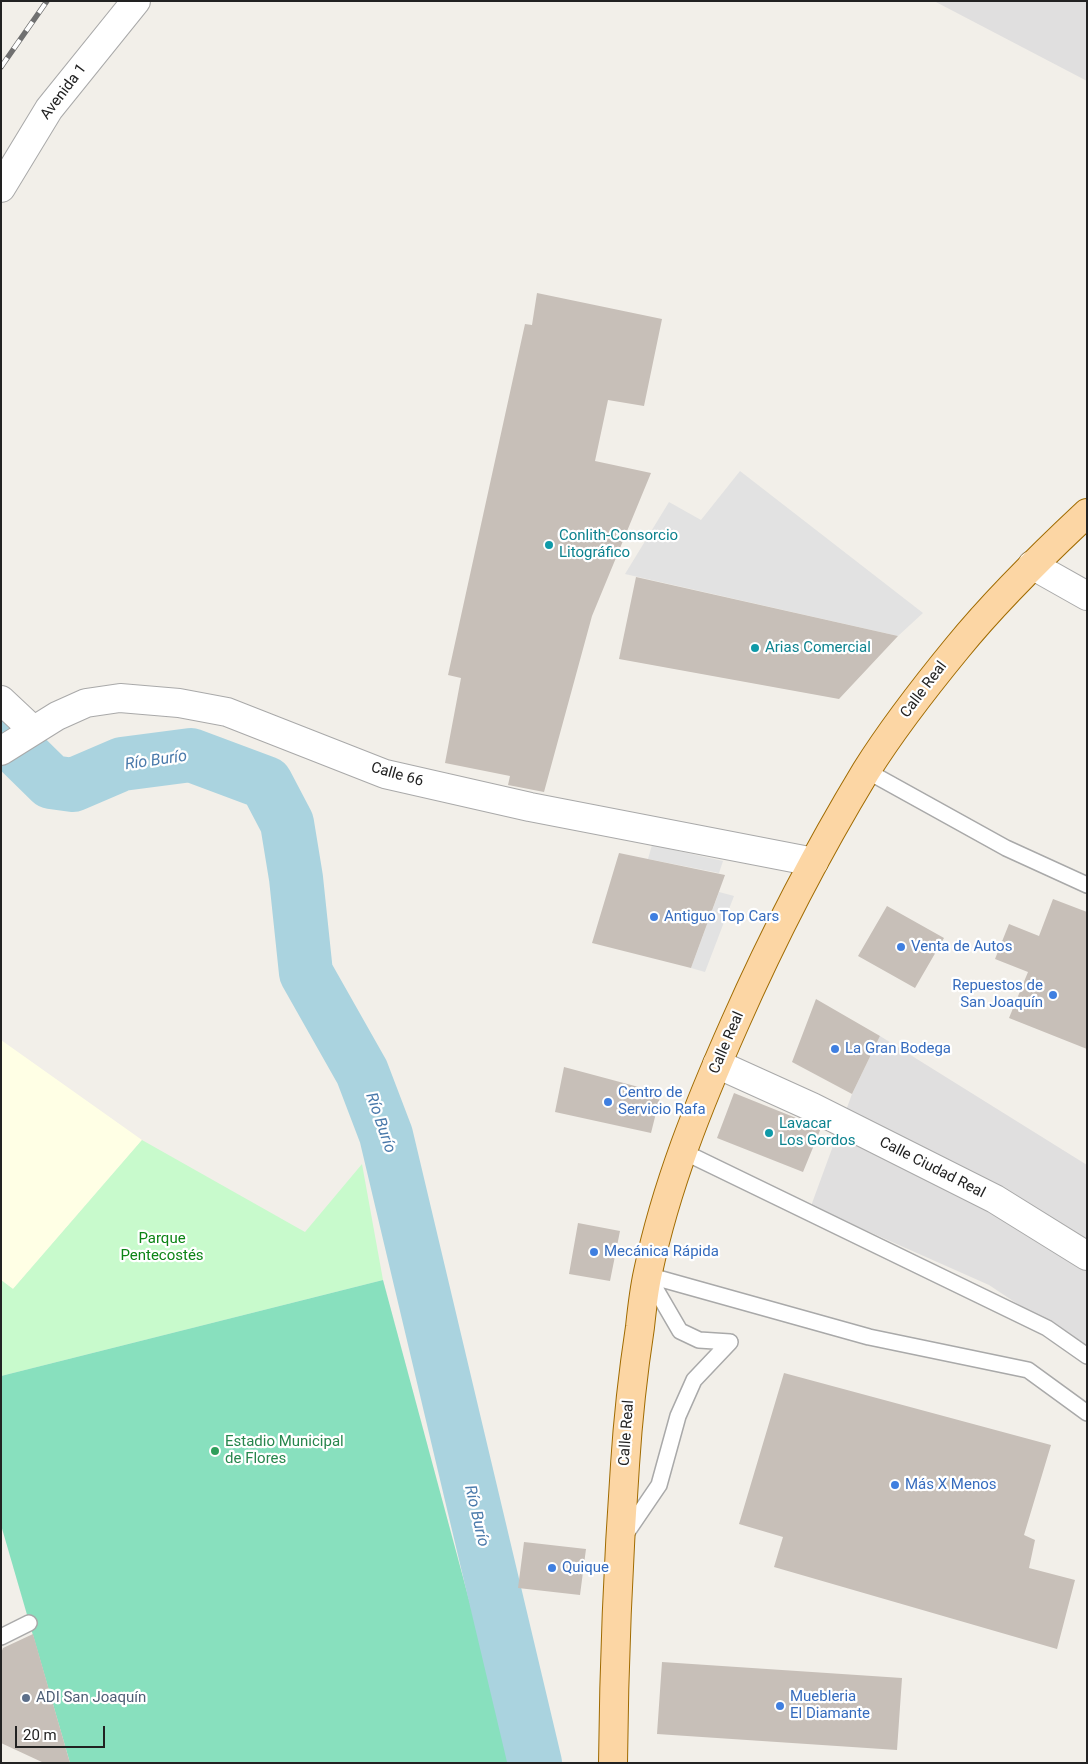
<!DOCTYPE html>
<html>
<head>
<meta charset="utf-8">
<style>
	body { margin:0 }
	#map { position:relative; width:1088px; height:1764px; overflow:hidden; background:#f2efe9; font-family:Roboto,sans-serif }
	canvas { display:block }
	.frame { position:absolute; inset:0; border:2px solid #222; pointer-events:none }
	.scale { position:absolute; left:15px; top:1726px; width:90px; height:22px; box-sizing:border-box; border:2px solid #222; border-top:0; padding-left:6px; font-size:15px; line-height:18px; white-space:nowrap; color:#222; -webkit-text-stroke:4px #fff; paint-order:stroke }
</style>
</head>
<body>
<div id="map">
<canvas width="1088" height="1764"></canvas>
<div class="frame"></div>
<div class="scale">20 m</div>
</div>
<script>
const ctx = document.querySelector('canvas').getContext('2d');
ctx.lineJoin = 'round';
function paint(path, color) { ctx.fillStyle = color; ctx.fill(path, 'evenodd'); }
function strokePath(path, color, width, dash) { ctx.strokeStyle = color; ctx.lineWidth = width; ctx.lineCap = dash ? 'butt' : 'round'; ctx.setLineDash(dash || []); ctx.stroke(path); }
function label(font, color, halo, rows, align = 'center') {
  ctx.font = font + ' Roboto,sans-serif'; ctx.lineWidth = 4.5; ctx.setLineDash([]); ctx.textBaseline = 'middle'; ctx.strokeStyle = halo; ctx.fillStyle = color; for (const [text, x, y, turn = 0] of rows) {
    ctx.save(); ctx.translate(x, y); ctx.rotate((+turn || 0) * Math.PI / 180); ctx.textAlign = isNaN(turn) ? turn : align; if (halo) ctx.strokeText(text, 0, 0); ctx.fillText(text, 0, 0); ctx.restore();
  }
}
paint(new Path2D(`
	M934,1H1087V81Z
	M880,1036L1087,1165V1350L989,1285L811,1206L852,1094Z`), '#e0dfdf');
paint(new Path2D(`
	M1,1040L142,1140L13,1289L1,1280Z`), '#ffffe5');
paint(new Path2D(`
	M142,1140L305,1232L362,1164L383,1280L1,1376V1280L13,1289Z`), '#c8facc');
paint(new Path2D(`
	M383,1280L513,1763H70L1,1525V1376Z`), '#88e0be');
paint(new Path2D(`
	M740,471L923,613L898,636L625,574L669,502L701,520Z
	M652,845L723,861L719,873L648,859Z
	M719,892L734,896L705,972L691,968Z`), '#e2e2e2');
strokePath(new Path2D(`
	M1,733L51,782L73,785L122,764L191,755L266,783L287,823L296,878L306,973L362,1072L386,1135L535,1763`), '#aad3df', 54);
paint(new Path2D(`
	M537,293L662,319L644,406L608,400L595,461L651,473L592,616L544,792L508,785L510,776L445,763L461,678L448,675L525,324L532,325Z
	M636,577L898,636L839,699L619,659Z
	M619,853L725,875L691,968L592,943Z
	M1053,899L1087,912V1049L1009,1018L1028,972L995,959L1009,924L1039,936Z
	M887,906L944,938L915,988L858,956Z
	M816,999L880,1036L852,1094L792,1062Z
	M564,1067L661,1093L651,1133L555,1112Z
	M734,1093L821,1128L803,1172L717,1138Z
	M578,1223L620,1231L610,1281L569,1274Z
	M784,1373L1051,1445L1024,1535L1035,1540L1029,1568L1075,1580L1057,1649L774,1567L783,1537L739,1524Z
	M524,1542L586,1549L580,1595L518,1588Z
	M33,1634L70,1763H44L1,1743V1653L3,1648Z
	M662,1662L902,1678L897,1750L657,1734Z`), '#c7bfb8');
const lane = new Path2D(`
	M867,771L1006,848L1087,885
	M682,1151L1047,1328L1087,1356
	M647,1275L869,1337L1028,1370L1087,1413
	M648,1276L680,1331L699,1340L730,1342
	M625,1535L659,1485L678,1416L694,1380L730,1342
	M1,1637L29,1623`);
const street = new Path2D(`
	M1,188L49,109L136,1
	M1032,565L1087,596
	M1,700L33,730
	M1,751L57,716L86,703L120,698L179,703L227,712L385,774L530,807L814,862
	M717,1064L812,1107L995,1199L1087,1256`);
const primary = new Path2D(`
	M613,1763C614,1663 618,1564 625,1465C628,1418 633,1373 640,1327C642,1308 644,1290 648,1272C666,1186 699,1104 735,1023C773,937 817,852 866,771C893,728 925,687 957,648C996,600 1041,556 1087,513`);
strokePath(lane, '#a9a9a9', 18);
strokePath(street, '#a9a9a9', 30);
strokePath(primary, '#a06b00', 30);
strokePath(lane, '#fff', 15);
strokePath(street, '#fff', 28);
strokePath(primary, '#fcd6a4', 28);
const rail = new Path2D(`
	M1,67L47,1`);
strokePath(rail, '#707070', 5.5);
strokePath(rail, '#fff', 4, [11]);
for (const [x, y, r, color] of [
	[549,545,5,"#0f9aa8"],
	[755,648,5,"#0f9aa8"],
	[654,917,5,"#3f7fe0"],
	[901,947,5,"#3f7fe0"],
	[1053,995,5,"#3f7fe0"],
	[835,1049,5,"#3f7fe0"],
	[608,1102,5,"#3f7fe0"],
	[769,1133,5,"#0f9aa8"],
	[594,1252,5,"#3f7fe0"],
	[215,1451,5,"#2e9e5b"],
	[895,1485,5,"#3f7fe0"],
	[552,1568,5,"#3f7fe0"],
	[26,1698,5,"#5c6f8a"],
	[780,1706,5,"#3f7fe0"]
]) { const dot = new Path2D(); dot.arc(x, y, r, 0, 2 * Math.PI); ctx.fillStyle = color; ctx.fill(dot); strokePath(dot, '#fff', 2); }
label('15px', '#222', '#fff', [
	["Avenida 1",64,92,-53],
	["Calle Real",924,690,-53],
	["Calle 66",397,775,16],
	["Calle Real",727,1043,-67],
	["Calle Ciudad Real",932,1168,27],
	["Calle Real",627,1433,-86]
]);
label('15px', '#0d838f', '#fff', [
	["Conlith-Consorcio",559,536],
	["Litográfico",559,553],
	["Arias Comercial",765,648],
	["Lavacar",779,1124],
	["Los Gordos",779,1141]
], 'left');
label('15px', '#366cbe', '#fff', [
	["Antiguo Top Cars",664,917],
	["Venta de Autos",911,947],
	["Repuestos de",1043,986,"right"],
	["San Joaquín",1043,1003,"right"],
	["La Gran Bodega",845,1049],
	["Centro de",618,1093],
	["Servicio Rafa",618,1110],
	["Mecánica Rápida",604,1252],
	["Más X Menos",905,1485],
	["Quique",562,1568],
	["Muebleria",790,1697],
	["El Diamante",790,1714]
], 'left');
label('15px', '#0c8416', '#fff', [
	["Parque",162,1239],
	["Pentecostés",162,1256]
]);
label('15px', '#27864d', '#fff', [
	["Estadio Municipal",225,1442],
	["de Flores",225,1459]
], 'left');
label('15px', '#4e5e75', '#fff', [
	["ADI San Joaquín",36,1698]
], 'left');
label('italic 16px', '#4a7aab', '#fff', [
	["Río Burío",156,761,-8],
	["Río Burío",380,1123,71],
	["Río Burío",476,1516,77]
]);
</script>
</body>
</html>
